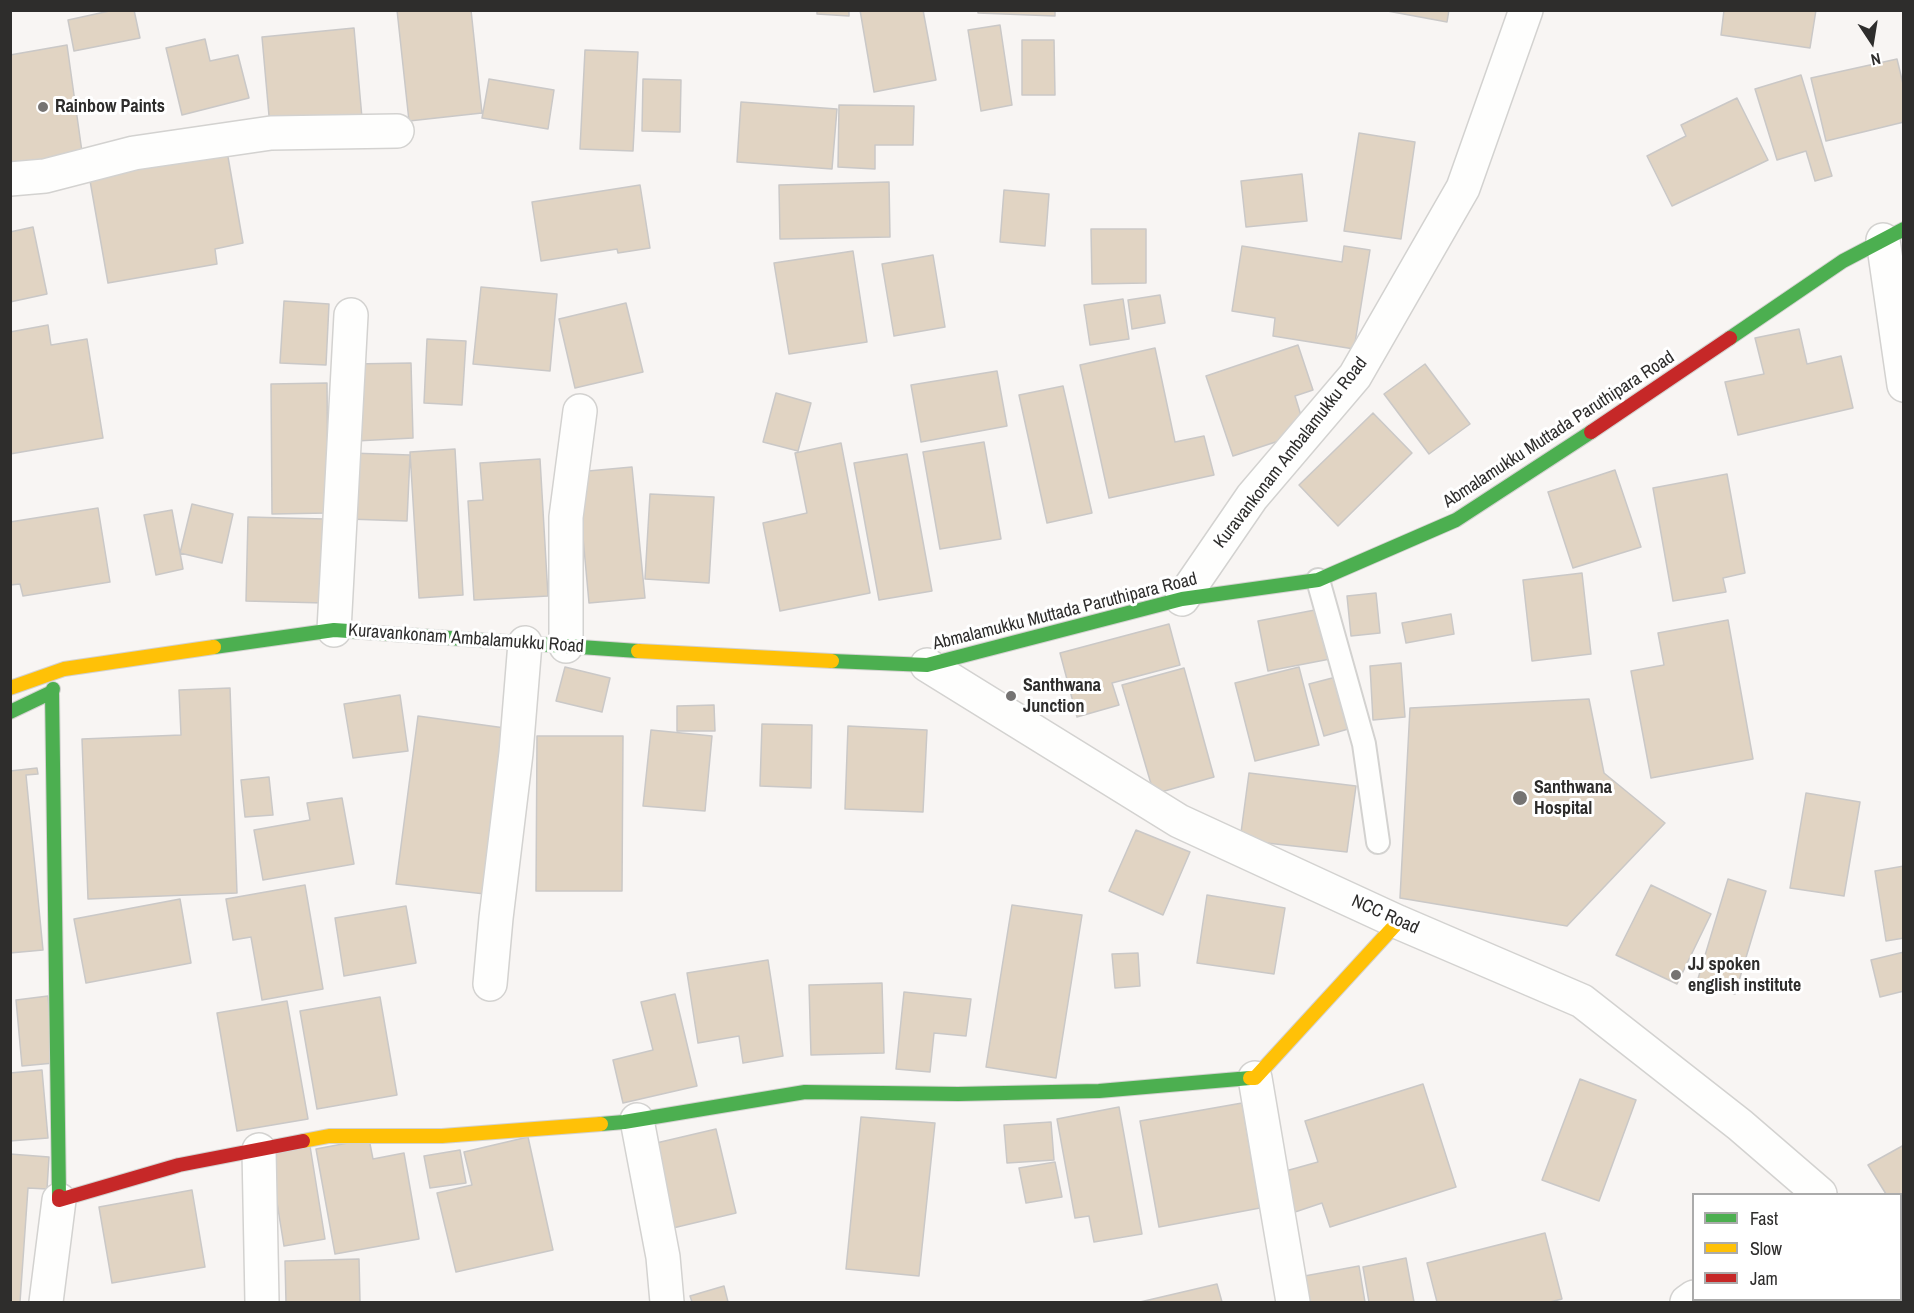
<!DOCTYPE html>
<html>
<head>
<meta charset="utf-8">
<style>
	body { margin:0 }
	#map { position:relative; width:1914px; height:1313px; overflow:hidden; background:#f8f5f3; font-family:"Archivo Narrow",sans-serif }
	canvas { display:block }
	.frame { position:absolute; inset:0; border:12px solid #2e2d2c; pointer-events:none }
	.legend { position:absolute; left:1692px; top:1193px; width:210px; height:108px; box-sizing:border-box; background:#fff; border:2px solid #ababab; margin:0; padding:8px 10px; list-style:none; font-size:18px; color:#2e2d2c }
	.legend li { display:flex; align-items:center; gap:12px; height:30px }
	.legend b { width:30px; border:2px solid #ababab }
	.north { position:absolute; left:1842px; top:12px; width:60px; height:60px; -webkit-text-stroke:4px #fff; paint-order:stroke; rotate:168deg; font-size:16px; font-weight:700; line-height:24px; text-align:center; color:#2e2d2c }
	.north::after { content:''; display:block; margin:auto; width:21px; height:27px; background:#2e2d2c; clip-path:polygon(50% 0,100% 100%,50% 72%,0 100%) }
</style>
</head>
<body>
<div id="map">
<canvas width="1914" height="1313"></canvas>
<div class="frame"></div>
<ul class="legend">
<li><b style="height:8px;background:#4caf50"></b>Fast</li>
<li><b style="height:8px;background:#ffc107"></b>Slow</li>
<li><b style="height:8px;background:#c62828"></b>Jam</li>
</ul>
<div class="north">N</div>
</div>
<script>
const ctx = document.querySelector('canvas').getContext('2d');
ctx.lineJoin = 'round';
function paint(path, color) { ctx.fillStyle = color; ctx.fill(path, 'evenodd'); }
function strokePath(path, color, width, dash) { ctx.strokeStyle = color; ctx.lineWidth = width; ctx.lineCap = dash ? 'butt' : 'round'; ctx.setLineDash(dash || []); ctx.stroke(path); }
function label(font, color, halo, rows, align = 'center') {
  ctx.font = font + ' "Archivo Narrow",sans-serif'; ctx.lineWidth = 6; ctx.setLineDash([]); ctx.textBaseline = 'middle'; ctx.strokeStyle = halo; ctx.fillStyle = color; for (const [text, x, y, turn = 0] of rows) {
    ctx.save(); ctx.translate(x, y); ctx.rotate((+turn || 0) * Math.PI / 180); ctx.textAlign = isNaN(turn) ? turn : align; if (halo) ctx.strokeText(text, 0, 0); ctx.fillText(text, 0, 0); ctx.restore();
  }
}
const building = new Path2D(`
	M114,10H134L140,38L74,51L68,20Z
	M397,10H471L482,113L409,121Z
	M817,10H849V16L817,14Z
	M860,10H923L936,80L874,92Z
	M978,10H1055V16L978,13Z
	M1382,10H1449L1447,22Z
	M1724,10H1816L1810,48L1721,35Z
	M1000,25L1012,105L981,111L968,30Z
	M354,28L362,118L270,127L262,37Z
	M205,39L210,61L238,55L249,98L182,115L166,48Z
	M1022,40H1054L1055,95H1022Z
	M67,45L83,159L10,174V55Z
	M585,50L638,52L633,151L580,149Z
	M1897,59L1904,88V122L1826,141L1811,78Z
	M1801,75L1832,176L1815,181L1806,151L1777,160L1755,89Z
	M489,79L554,90L548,129L482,118Z
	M643,79L681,80L680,132L642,131Z
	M1737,98L1768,160L1672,206L1647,156L1686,136L1681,125Z
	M741,102L837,109L832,169L737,162Z
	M839,105L914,106L913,145H875V169L838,167Z
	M1359,133L1415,142L1401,239L1344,231Z
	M227,151L243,243L215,249L217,264L108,283L89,175Z
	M1302,174L1307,221L1246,227L1241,181Z
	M889,182L890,237L780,239L779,185Z
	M640,185L650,248L618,253L617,249L541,261L532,202Z
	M1004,190L1049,194L1045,246L1000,242Z
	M33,227L47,294L10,302V232Z
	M1091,229H1146V283L1092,284Z
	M1242,246L1342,262L1344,246L1370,250L1354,349L1273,336L1275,318L1232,311Z
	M853,251L867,342L789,354L774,263Z
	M933,255L945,327L894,336L882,264Z
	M481,287L557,294L550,371L473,364Z
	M1160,295L1165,323L1132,329L1128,300Z
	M1123,299L1129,339L1090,345L1084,305Z
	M284,301L329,304L326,365L280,363Z
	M626,303L643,372L575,388L559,319Z
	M48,325L51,345L87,339L103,438L10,454V332Z
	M1799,329L1807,364L1841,356L1853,408L1738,435L1725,382L1764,374L1755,338Z
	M427,339L466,341L462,405L424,403Z
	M1298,345L1313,390L1295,396L1306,432L1233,456L1206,376Z
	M1155,348L1175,442L1204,436L1214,475L1109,498L1080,365Z
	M411,363L413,438L356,441L353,364Z
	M1425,364L1470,424L1429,454L1384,394Z
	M997,371L1007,426L921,442L911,385Z
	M327,383L328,513L272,514L271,384Z
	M1063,386L1092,513L1047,523L1019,395Z
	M776,393L811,403L798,451L763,442Z
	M1373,413L1412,453L1338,526L1299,485Z
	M984,442L1001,539L940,549L923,452Z
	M841,443L870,593L780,611L763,523L807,513L795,453Z
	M455,449L463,595L419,598L410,452Z
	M350,453L410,455L407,521L348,519Z
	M907,454L932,591L879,600L854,463Z
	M540,459L548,596L474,600L468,501L483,500L480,463Z
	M632,467L645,598L589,603L577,472Z
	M1615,470L1641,547L1573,568L1548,492Z
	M1727,474L1745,573L1723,578L1726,592L1673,601L1653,488Z
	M650,494L714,497L709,583L645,579Z
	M192,504L233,514L222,563L180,553Z
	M98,508L110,582L23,596L20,584L10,585V522Z
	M172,510L183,569L156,575L144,515Z
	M248,517L325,519L324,603L246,601Z
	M1582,573L1591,654L1532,661L1523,580Z
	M1376,593L1380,633L1351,636L1347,596Z
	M1320,609L1330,659L1268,671L1258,621Z
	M1451,614L1454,634L1406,643L1402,623Z
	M1728,620L1753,759L1651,778L1631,671L1664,665L1658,633Z
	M1169,624L1180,665L1112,683L1119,705L1077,717L1060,653Z
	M1401,663L1405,717L1373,720L1370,666Z
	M565,667L610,678L602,712L556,701Z
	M1299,667L1319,745L1255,761L1235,683Z
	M1184,668L1214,777L1154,794L1122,685Z
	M1340,676L1355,727L1324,736L1309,684Z
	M230,688L237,893L88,899L82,739L181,735L179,690Z
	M400,695L408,751L353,758L344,704Z
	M1589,699L1604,773L1665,823L1567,926L1400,898L1410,708Z
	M714,705L715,731H677V706Z
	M418,716L505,728L485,894L396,884Z
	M762,724L812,725L811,788L760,786Z
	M848,726L927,730L923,812L845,809Z
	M651,730L712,736L705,811L643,806Z
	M537,736H623L622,891H536Z
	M37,768L38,774L26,775L43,950L10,953V771Z
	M1249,773L1356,786L1347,852L1240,840Z
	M269,777L273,815L245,817L241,780Z
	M1806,793L1860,802L1844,896L1790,888Z
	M342,798L354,864L263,880L254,830L310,820L307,803Z
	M1136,830L1190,852L1163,915L1109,891Z
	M1904,866V938L1886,941L1875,871Z
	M1728,879L1766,891L1735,994L1697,982Z
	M305,885L323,989L262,1000L251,937L233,940L226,899Z
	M1651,885L1711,914L1677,984L1616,955Z
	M1207,895L1285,908L1274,974L1197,963Z
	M180,899L191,963L86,983L74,919Z
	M1012,905L1082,915L1056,1078L986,1067Z
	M406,906L416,963L344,976L335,918Z
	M1904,952V991L1880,997L1871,960Z
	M1138,953L1140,986L1115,988L1112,954Z
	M768,960L783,1056L743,1063L739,1036L698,1043L687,973Z
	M882,983L884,1053L811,1055L809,985Z
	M904,992L971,999L966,1036L934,1033L930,1072L896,1069Z
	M675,994L697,1086L623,1103L613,1060L653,1050L641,1002Z
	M48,996L54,1063L22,1066L16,1000Z
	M380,997L397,1095L317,1109L300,1011Z
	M287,1001L308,1119L237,1131L217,1013Z
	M42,1070L48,1138L10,1141V1073Z
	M1580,1079L1636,1100L1599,1201L1542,1180Z
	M1423,1084L1456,1187L1330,1227L1322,1203L1295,1212L1282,1172L1318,1162L1305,1121Z
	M1242,1103L1260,1208L1159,1227L1140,1121Z
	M1119,1107L1142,1234L1094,1242L1089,1216L1075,1218L1057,1119Z
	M861,1117L935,1123L919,1276L846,1269Z
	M1051,1122L1054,1160L1007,1163L1004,1125Z
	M716,1129L736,1213L673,1228L652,1144Z
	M528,1137L553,1250L456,1272L437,1193L472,1185L464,1152Z
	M369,1139L373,1159L404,1153L419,1239L335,1254L316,1149Z
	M1904,1145V1216L1900,1218V1194H1886L1868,1165Z
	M310,1146L325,1239L284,1246L269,1153Z
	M460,1150L466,1183L430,1188L424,1156Z
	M10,1154L49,1157L47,1189L28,1188L20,1302H10Z
	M1055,1162L1062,1197L1026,1203L1019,1168Z
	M192,1190L205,1267L112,1283L99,1207Z
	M1545,1233L1562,1299L1550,1302H1437L1427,1263Z
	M1406,1258L1414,1302H1369L1363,1267Z
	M359,1259L360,1302H286L285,1261Z
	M1359,1266L1365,1302H1304L1299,1277Z
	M1217,1284L1222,1302H1140Z
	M724,1286L728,1302H692L690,1296Z`);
paint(building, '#e1d4c3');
strokePath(building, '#cac8c7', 1.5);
const lane = new Path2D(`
	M1318,580L1364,744L1378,842`);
const street = new Path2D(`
	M10,179L45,176L134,153L271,133L397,131
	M1883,240L1904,385
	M1182,599L1252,497L1355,376L1463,188L1526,10
	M334,630L351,315
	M566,646V517L580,411
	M927,665L1179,821L1398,922L1582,1001L1740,1125L1820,1194
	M490,984L496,918L516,753L525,643
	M1255,1078L1293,1302
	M637,1120L663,1257L667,1302
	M259,1150L262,1302
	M1900,1258L1904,1260
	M46,1302L59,1200
	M1687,1302L1694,1297`);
const fast = new Path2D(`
	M1730,338L1843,261L1904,229
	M214,647L334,630L638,651
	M832,661L927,665L1182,599L1318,580L1456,520L1591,432
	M52,692L59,1196
	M10,712L52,692L53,689
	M601,1124L624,1122L805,1092L958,1094L1099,1091L1250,1078`);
const slow = new Path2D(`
	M638,651L832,661
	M10,688L64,669L214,647
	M1250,1078H1255L1398,922
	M303,1141L329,1136H442L601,1124`);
const jam = new Path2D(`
	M1591,432L1730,338
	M59,1196V1200L179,1165L303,1141`);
strokePath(lane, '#d3d2d0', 26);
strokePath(street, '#d3d2d0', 36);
strokePath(fast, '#d3d2d0', 16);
strokePath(slow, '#d3d2d0', 16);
strokePath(jam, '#d3d2d0', 16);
strokePath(lane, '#fefefd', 22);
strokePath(street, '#fefefd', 33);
strokePath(fast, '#4caf50', 14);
strokePath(slow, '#ffc107', 14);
strokePath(jam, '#c62828', 14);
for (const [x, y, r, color] of [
	[43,107,6,"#757372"],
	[1011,696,6,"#757372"],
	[1520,798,8,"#757372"],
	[1676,975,6,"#757372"]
]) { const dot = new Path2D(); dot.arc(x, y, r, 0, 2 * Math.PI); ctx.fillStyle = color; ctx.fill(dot); strokePath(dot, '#fff', 2); }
label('bold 18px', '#2e2d2c', '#fff', [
	["Rainbow Paints",55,107],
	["Santhwana",1023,686],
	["Junction",1023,707],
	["Santhwana",1534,788],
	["Hospital",1534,809],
	["JJ spoken",1688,965],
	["english institute",1688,986]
], 'left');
label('18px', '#2e2d2c', '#fff', [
	["Abmalamukku Muttada Paruthipara Road",1559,430,-33],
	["Kuravankonam Ambalamukku Road",1291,453,-52],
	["Abmalamukku Muttada Paruthipara Road",1065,612,-14],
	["Kuravankonam Ambalamukku Road",466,639,4],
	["NCC Road",1385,915,24]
]);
</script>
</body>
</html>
